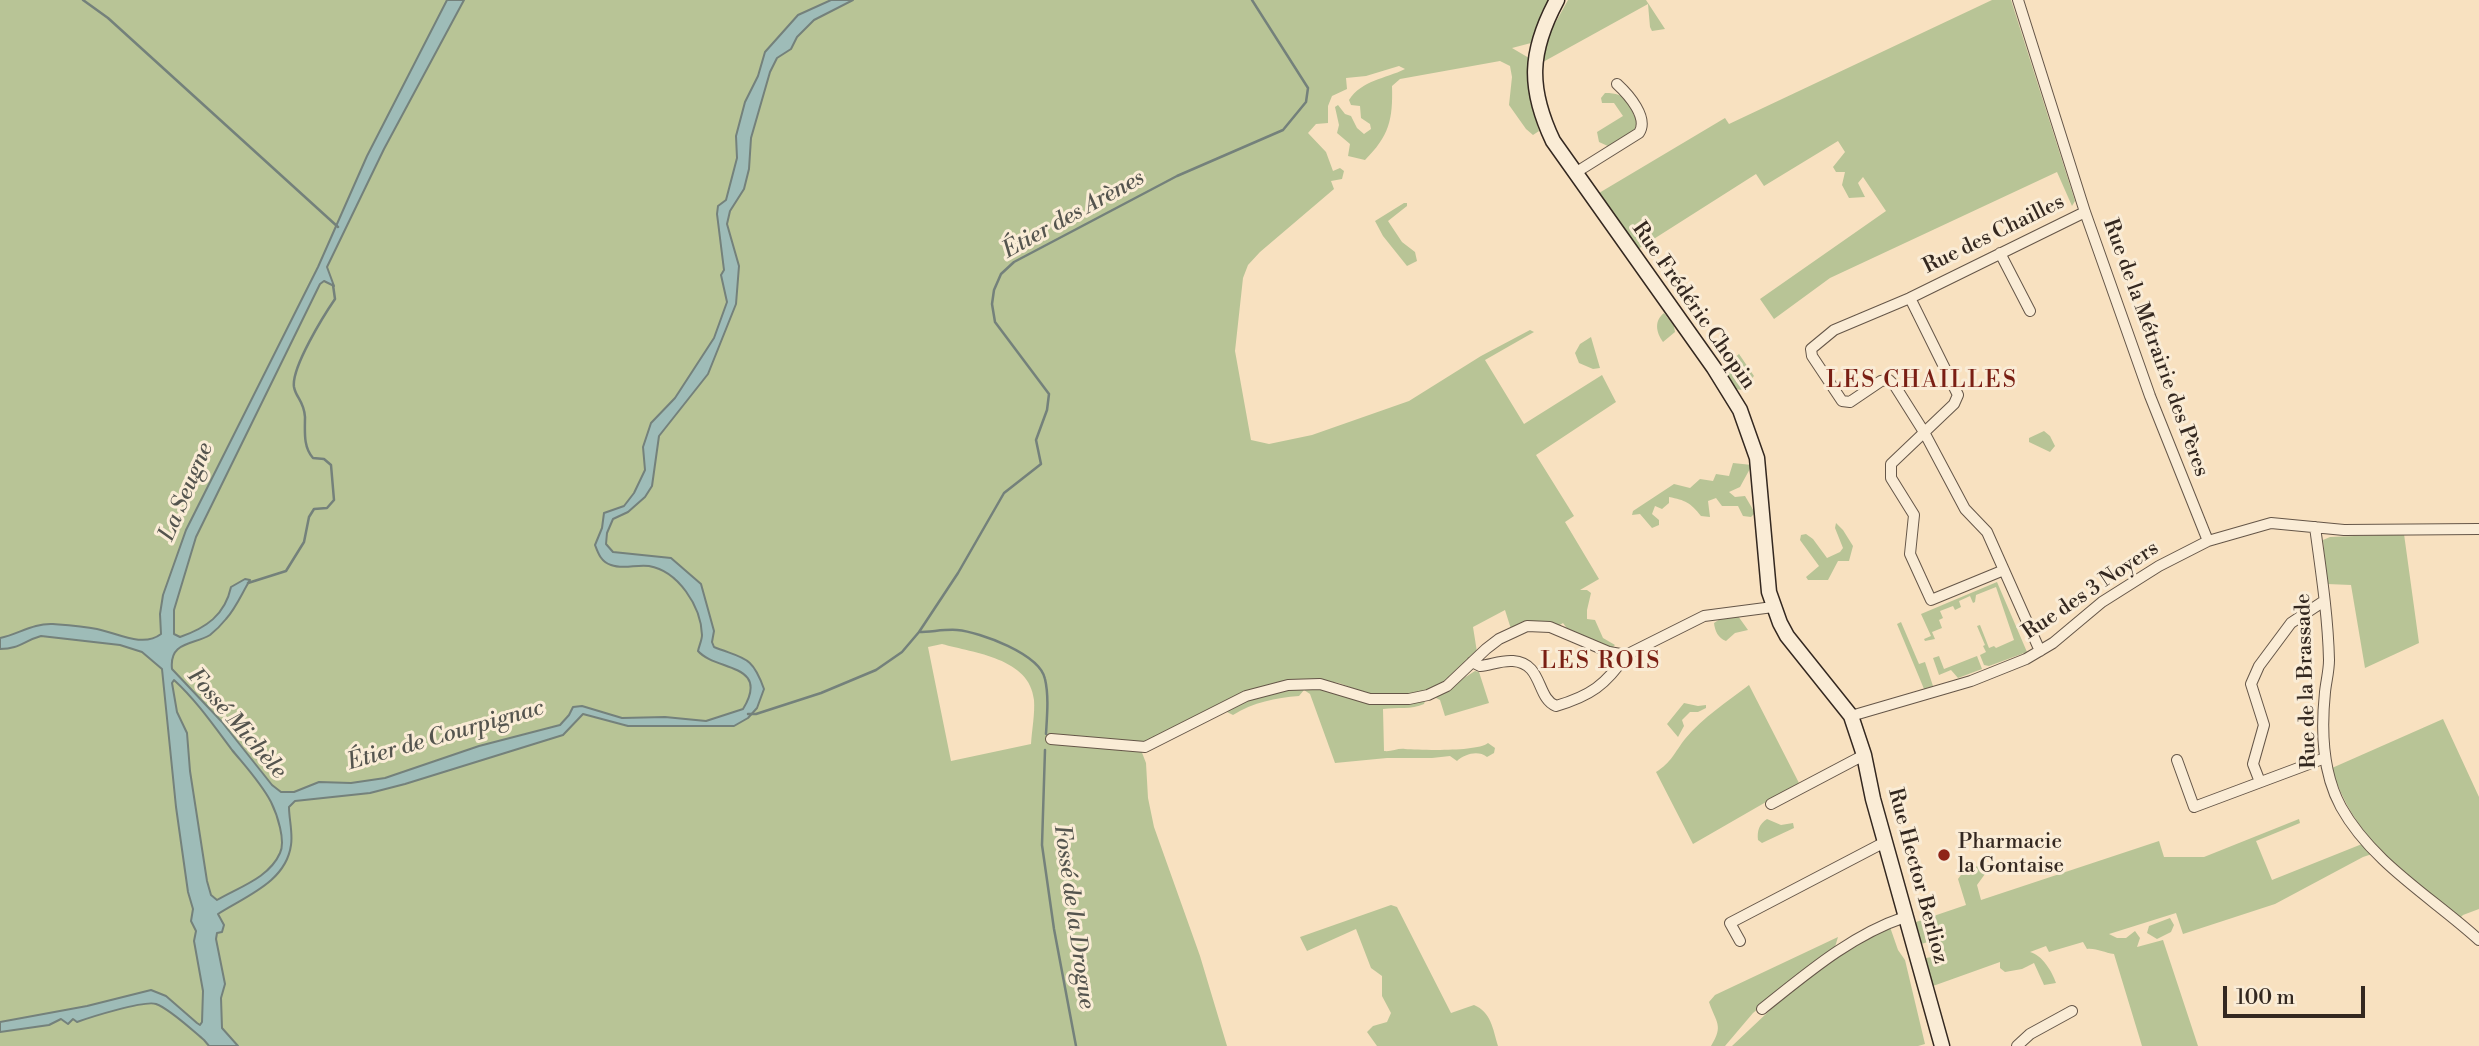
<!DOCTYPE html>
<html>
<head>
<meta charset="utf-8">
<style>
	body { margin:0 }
	#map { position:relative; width:2479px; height:1046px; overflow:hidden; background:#f8e1c0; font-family:"Libre Bodoni",serif }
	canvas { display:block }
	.scale { position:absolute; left:2223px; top:986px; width:142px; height:32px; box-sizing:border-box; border:4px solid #342820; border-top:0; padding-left:9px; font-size:21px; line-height:24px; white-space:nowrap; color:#342820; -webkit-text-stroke:5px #faecd6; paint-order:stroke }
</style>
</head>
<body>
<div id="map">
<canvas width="2479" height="1046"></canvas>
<div class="scale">100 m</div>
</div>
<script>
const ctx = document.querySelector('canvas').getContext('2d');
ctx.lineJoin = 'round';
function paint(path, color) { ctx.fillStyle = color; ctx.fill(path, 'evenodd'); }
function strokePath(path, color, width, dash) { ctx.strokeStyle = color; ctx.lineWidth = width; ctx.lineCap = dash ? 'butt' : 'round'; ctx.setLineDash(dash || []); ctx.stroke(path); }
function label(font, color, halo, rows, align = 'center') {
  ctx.font = font + ' "Libre Bodoni",serif'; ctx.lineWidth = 6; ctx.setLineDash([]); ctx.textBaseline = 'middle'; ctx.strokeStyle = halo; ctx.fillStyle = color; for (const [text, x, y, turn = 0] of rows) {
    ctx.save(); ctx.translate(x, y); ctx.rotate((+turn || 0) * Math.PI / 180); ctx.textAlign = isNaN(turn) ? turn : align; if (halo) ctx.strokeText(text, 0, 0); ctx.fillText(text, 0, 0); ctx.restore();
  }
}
paint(new Path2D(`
	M0,0H1551L1531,43L1512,48L1529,58L1530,101L1539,131L1533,135L1526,129L1509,105L1512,77L1510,66L1500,61L1400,79L1392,86C1393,120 1389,136 1365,160L1348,156L1350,144L1337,133L1339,125L1335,107L1338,105L1345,114L1351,116L1357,128L1364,134L1371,129L1370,124L1361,118L1360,106L1351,105L1349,100C1362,80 1385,79 1405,69L1399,66L1366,76L1346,78L1347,89L1332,96L1328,106V123L1316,124L1308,133L1326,152L1333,171L1340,168L1344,171L1342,179L1331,181L1334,189L1260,252L1248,265L1243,278L1235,351L1251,440L1269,444L1312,435L1409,401L1481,356L1530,330L1534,332L1485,360L1524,424L1602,375L1616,402L1536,455L1574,516L1565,522L1599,579L1580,590H1587L1591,593L1587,610V619L1595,620L1603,638L1615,645L1612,648L1568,630L1563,623L1558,626L1546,625V621L1542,623L1525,622L1511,629L1505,610L1473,627L1477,652L1452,679L1428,691L1395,697L1371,695L1339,683L1312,679L1272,684L1231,699L1141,750L1146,763L1148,798L1154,827L1200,956L1227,1046H0V649C19,649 23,641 41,636L141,644L36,633L0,641ZM942,644C974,653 1030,658 1034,700C1035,714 1032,729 1031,744L951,761L928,647Z
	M1568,0H1646L1665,29L1652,31L1650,27L1648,4L1543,62L1548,36Z
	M1992,0H2011L2075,201L2072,206L2057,172L1830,278L1774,319L1760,299L1886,211L1863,177L1858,183L1865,197L1849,198L1842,185L1845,172H1836L1833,167L1845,152L1838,141L1764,186L1756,174L1638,249L1599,193L1725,118L1729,124Z
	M1605,93C1628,93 1628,103 1637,121L1635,129L1610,147L1599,142L1597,132L1623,116L1614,103H1602L1601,98Z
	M1404,203H1407V206L1388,221L1402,242L1415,252L1417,261L1407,266L1383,236L1375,221Z
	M1664,313L1674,326L1675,332L1663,342C1656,332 1654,321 1664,313Z
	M1591,337L1600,368L1593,369L1579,363L1575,353L1580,344Z
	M1739,354L1754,376L1741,390L1736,389L1722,368Z
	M2044,431L2050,436L2055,446L2050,452L2029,442V438Z
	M1733,463L1752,465L1740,487L1729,492L1735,497L1745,496L1755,513L1751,517L1743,516L1738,506H1722L1716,498L1708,501L1710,517L1701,516C1691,503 1685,500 1669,497V503L1662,509L1655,506L1652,514L1659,520V525L1652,528L1640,514L1632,515L1633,511L1674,484L1690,488L1700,479L1713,481L1716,474L1729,476Z
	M1836,523L1843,530L1853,546L1849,561H1838L1828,580H1808L1806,577L1819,566L1800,540L1801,535L1806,534L1813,539L1827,558L1840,552L1843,548L1835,528Z
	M2404,534L2419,643L2365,668L2351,585L2327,584L2323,540L2330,537Z
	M1997,582L2027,652L1989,666L1984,665L1980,655L1986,652L1983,646L1985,645L1977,626L1980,625L1989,648L1994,646L1996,648L2014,640L1996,587L1976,595L1975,602L1973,603L1970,596L1959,601L1961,607L1955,610L1953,606L1940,611L1943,618L1939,620L1942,628L1932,632L1935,639L1925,641L1924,639L1931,636L1921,614Z
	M1738,616L1748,630L1735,633L1726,641C1718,638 1715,631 1714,623L1723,617Z
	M1901,622L1919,664L1925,662L1933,686L1924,689L1897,624Z
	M1939,656L1944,669L1977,656L1982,669L1958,678L1951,670L1939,675L1933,658Z
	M1475,671L1479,672L1489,703L1445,716L1440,700L1436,698L1437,695Z
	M1749,685L1799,783L1693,844L1656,772C1672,762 1674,753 1685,739C1703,717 1727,702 1749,685Z
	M1315,687L1378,703L1402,705L1425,701L1424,704C1411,710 1397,707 1383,709L1384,751C1391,752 1398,748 1405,749C1421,750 1477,752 1488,743L1495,748L1494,753L1487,757C1478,750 1465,754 1457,761L1450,756L1432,758H1387L1335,763L1310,694L1304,690L1299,696C1275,698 1254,702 1233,715L1227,712L1229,708L1274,690Z
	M1684,703L1698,706L1706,705V708L1698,712H1690L1682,720L1684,726L1678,737L1667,724Z
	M2443,719L2479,797V909L2463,915L2459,919C2406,876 2351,836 2332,768Z
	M1767,819L1781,825L1793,823L1794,828L1762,843L1758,840C1757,831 1759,824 1767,819Z
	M2299,819L2300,823L2256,841L2272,880L2362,844L2372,854L2363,857L2275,904L2183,934L2176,913L2109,934L2117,938H2126L2135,931L2140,938L2137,947L2163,940L2198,1046H2142L2114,954C2104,953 2097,948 2087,949L2083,942L2049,952L2046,946L2030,952C2042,955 2052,971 2056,983L2044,985L2034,963L2022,969L2005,972L2000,968V962L1933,986L1926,958L1932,957L1928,942L1921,944L1916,922L1966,905L1958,879L1966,868L1980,866L1985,874L1977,885L1981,900L2159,841L2164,857H2204Z
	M1391,905L1397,907L1451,1013L1474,1005C1491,1012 1493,1029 1498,1046H1377L1367,1032L1373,1026L1387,1022L1391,1013L1382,996V976L1371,968L1356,929L1307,951L1300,937Z
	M2170,918L2174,925L2171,932L2157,939L2147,933L2149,926Z
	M1890,927L1898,950L1905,960L1925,1044L1918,1046H1732L1785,996L1839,954Z
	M1838,937L1835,947L1753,1013L1725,1046H1711C1724,1025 1716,1023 1709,1002L1715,995Z`), '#b8c496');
const water = new Path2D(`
	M447,0H464L384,149L327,267L334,286L324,281L320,284L196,537L174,610V634L180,637C206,628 225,615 231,587L245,579L250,580C242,593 236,608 226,619C222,624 215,631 210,635C194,645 169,641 172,669L222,722L272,785L281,792H294L319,782L351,783L385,778L479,746L560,725L569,715L573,707L582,706L622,718L665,717L706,721L743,709C771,663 715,671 698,651C699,646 702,640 702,635C701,606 678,571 649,566C636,564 624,570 611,565C601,562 598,553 595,545L602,528L604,513L624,506L634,493L645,470L643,447L651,423L675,398L714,338L727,302L721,275L724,270L717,214L718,206L726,200L737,158L736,136L745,102L758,76L765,52L798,15L831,0H853L814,20L797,37L791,49L777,58L770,72L751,138L749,169L744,189L730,211L727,224L739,266L736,304L708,374L659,436L652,486L645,497L628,512L613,519L607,533L606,544L613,552L671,558L701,584L714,631L712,642L714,647C744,659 752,655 764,689L757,708L748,718L734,726H628L583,714L563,735L405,784L370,793L295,801L289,807C289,819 293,833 291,845C286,882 246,896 218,914L224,925L222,932L217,933L216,939L225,984L221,998L222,1028L238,1046H209L204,1040C192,1030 170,1009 156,1004C145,1000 91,1017 77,1022L73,1019L68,1024L61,1019L49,1025L0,1032V1022L87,1006L151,990L166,996L197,1023L200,1025L202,1022L203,991L194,941L196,931L191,921L193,909L188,892L176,807L162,669L142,652L120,645L41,636C23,641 20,649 0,649V638C19,634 33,623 53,624C67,625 83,626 97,629C117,633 143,648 161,634L160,614L163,595L186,530L318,267L367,156ZM174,680C196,700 214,726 232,750C246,767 261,783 271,802C277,814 286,841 280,853C269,878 239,887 217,900L211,895L207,881L190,771L187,733L177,712L172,683Z`);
paint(water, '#9ebcb8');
strokePath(water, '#74817b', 2);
strokePath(new Path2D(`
	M83,0L108,18L338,227
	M248,583L286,571L304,542L309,517L314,509L327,508L334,500L331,465L324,459L313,458C303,447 305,431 305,417C304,401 296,398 294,387C291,368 324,315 335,299L333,285
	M919,632C931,632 945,629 957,630C980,632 1040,654 1045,679C1049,696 1047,716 1046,734
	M748,714H756L821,693L876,670L902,652L919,632L958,573L1004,493L1041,464L1036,440L1047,410L1049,394L995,322L992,304L994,290L1001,274L1014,262L1177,176L1283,130L1306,102L1308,88L1252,0
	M1045,750L1042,845L1054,929L1076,1046`), '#74817b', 2.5);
const street = new Path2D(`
	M2018,0L2085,212L2150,396L2208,541
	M1575,173L1639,133C1649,118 1629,95 1617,84
	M2000,253L2030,311
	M1910,298L1834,330L1811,349L1812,356L1842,401L1850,402L1881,381L1889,380L1895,386L1924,432L1965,509L1987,532L2040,651
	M2315,527C2321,571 2328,616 2329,660C2329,671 2326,682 2325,692C2321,731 2322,772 2341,807C2372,863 2433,898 2479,940
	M2004,570L1931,600L1910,554L1914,515L1891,478V464L1954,404L1958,395L1910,298L2085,212
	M1472,662L1480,666C1491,665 1501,660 1513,661C1543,663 1536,698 1556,706C1590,696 1606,685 1626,655
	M1851,716L1971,681L2026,659L2053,643L2102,602L2159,566L2208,541L2271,523L2344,530L2479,529
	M1051,739L1145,747L1246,696L1288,685L1320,684L1370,699H1409L1428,695L1447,686L1486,649L1499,639L1527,626L1550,627L1609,652L1626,655L1704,616L1773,607
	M2177,760L2194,807L2325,758
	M2260,782L2253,764L2264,725L2251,684L2259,666L2291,623L2324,601
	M1771,804L1864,755
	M1740,941L1730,923L1885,842
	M1762,1009C1806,974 1851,935 1905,917
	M2017,1046L2030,1034L2072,1011`);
const secondary = new Path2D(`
	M1557,0C1529,52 1528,88 1553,141L1714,368L1740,410L1757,458L1769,592L1780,623L1787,636L1851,716L1864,755L1873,799L1942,1046`);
strokePath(street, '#655648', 12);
strokePath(secondary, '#342820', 17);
strokePath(street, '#faecd6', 10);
strokePath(secondary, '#faecd6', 14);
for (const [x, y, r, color] of [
	[1944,855,7,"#8f2418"]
]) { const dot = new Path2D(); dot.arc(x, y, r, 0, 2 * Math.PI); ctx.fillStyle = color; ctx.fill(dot); strokePath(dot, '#faecd6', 2.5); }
label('21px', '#342820', '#faecd6', [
	["Rue des Chailles",1994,235,-26],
	["Rue Frédéric Chopin",1693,306,55],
	["Rue de la Métrairie des Pères",2155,348,70],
	["Rue des 3 Noyers",2091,591,-34],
	["Rue de la Brassade",2307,681,-92],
	["Rue Hector Berlioz",1917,876,75]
]);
label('21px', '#342820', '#faecd6', [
	["Pharmacie",1958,843],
	["la Gontaise",1958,867]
], 'left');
label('italic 23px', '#54544e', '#faecd6', [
	["Étier des Arènes",1074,215,-29],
	["La Seugne",187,492,-67],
	["Fossé Michèle",236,724,49],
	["Étier de Courpignac",446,736,-16],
	["Fossé de la Drogue",1073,917,82]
]);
ctx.letterSpacing = '2px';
label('23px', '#7a1f14', '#faecd6', [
	["LES CHAILLES",1922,381],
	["LES ROIS",1601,662]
]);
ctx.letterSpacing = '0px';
</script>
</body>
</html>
